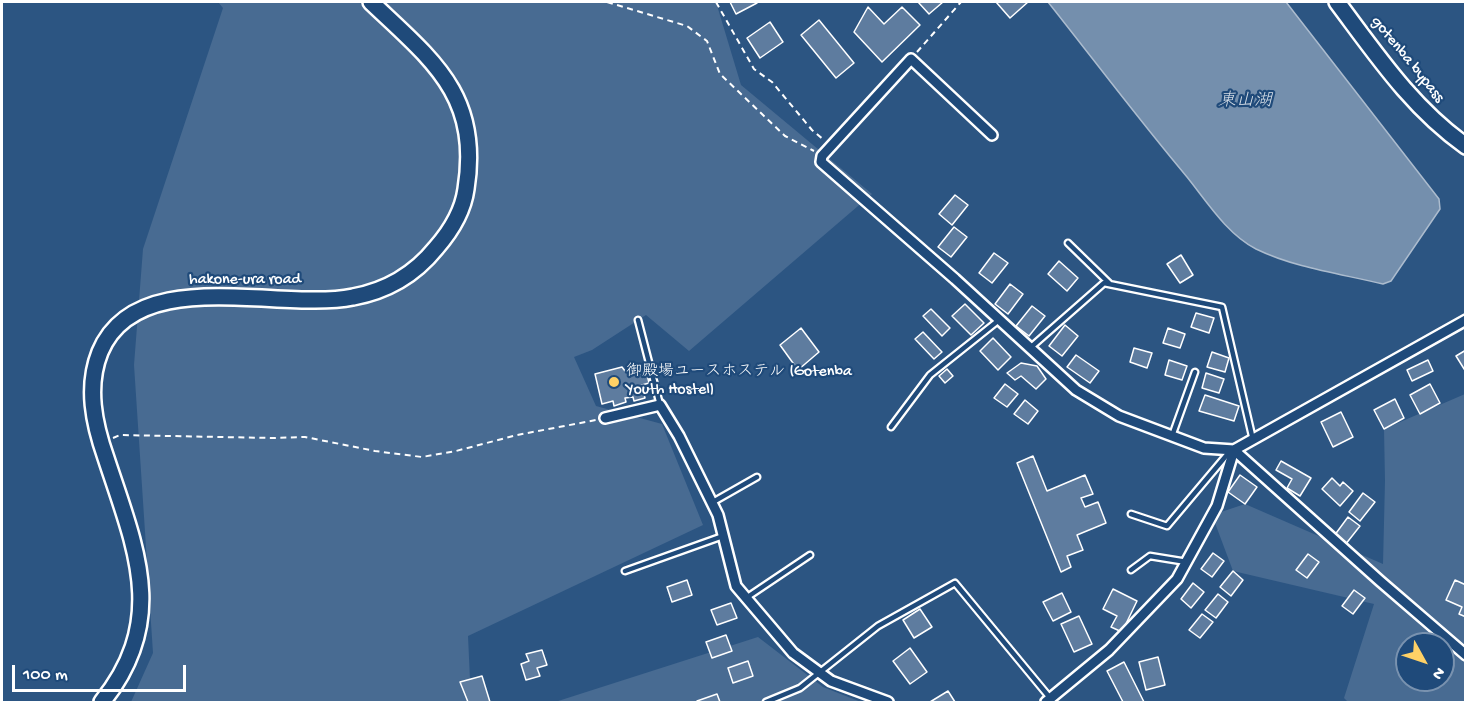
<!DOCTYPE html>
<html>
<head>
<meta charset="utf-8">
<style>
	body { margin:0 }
	#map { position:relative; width:1467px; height:704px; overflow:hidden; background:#2c5582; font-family:"Gochi Hand",sans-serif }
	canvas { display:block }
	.frame { position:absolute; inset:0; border:3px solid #fff; pointer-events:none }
	.north { position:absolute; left:1395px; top:632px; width:60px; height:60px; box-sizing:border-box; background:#1f4a7a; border:2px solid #7992af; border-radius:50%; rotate:130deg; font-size:16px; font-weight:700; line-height:24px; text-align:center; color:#fff }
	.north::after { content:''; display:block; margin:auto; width:21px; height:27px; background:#ffd166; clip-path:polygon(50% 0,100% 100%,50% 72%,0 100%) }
	.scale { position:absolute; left:12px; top:665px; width:174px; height:27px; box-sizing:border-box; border:3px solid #fff; border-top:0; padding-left:8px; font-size:18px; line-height:21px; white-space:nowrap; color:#fff; -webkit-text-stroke:4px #1f4a7a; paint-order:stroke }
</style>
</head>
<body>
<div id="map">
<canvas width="1467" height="704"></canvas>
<div class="frame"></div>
<div class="north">N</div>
<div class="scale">100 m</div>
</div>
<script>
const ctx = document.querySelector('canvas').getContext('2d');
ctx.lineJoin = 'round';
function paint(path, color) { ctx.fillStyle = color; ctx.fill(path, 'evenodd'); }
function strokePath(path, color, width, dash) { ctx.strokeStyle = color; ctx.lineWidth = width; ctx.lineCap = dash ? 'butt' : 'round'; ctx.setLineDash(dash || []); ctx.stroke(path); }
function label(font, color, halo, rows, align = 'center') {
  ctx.font = font + ' "Gochi Hand","Klee One",sans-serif'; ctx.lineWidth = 4.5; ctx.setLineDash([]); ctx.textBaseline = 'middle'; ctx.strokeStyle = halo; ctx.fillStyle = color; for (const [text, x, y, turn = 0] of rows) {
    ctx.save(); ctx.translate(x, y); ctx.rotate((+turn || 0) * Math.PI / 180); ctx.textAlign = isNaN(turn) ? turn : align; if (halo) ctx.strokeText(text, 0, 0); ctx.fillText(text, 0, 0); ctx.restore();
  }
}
paint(new Path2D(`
	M218,2H716L741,85L872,194L689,351L646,315L592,350L574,357L596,406L662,424L703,525L468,636L471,702H131L153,653L134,365L143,249L223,8Z
	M1465,394V702H1348L1344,698L1374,604L1233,571L1212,515L1245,504L1383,564L1385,481L1384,429ZM1407,644H1443V680H1407Z
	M758,637L823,687L861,702H555Z`), '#486b92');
const water = new Path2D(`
	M1048,2H1286L1439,199L1440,209L1391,281L1383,284C1342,274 1295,268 1256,249C1227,234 1207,202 1187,177C1139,120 1094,60 1048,2Z`);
paint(water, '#748fad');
strokePath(water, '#acbcce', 1.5);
const building = new Path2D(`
	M730,2H756L757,3L736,14Z
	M918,2H943L929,14Z
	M996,2H1028L1010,18Z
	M868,7L884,24L902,7L920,25L882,62L854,32Z
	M819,20L854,63L836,78L801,35Z
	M770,22L783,42L760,58L747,38Z
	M955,195L968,205L952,225L939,214Z
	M954,227L967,237L951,257L938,247Z
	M994,253L1008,263L992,283L979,273Z
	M1181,255L1193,275L1180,283L1167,264Z
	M1059,261L1078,278L1067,291L1048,274Z
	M1010,284L1023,294L1008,314L995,304Z
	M965,304L984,323L971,335L952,316Z
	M1032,306L1045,316L1029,336L1016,326Z
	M931,309L950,328L942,336L923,316Z
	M1196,313L1214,318L1209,333L1191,327Z
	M1065,325L1078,336L1062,356L1049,346Z
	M801,328L819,352L798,370L780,345Z
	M1168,328L1185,334L1180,348L1163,343Z
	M923,332L942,352L934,359L915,339Z
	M993,338L1011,357L998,370L980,351Z
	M1134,348L1152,353L1147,368L1130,362Z
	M1466,350V372L1456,356Z
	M1212,352L1229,358L1225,372L1207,367Z
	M1076,355L1099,371L1090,383L1067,367Z
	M1169,360L1187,366L1182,380L1165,375Z
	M1428,360L1433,371L1412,381L1407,370Z
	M1021,363L1037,366L1046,379L1036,389L1021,376L1015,380L1007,373Z
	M645,366L649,383L642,385L645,398L634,401L633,397L625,398L626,402L614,406L613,401L602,404L595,374L622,367L625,371Z
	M947,369L953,376L945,383L939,376Z
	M1206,373L1224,379L1219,393L1202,388Z
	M1005,384L1018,394L1007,407L994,398Z
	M1430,384L1440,403L1420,414L1410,395Z
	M1205,395L1239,406L1234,421L1199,411Z
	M1395,399L1404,418L1384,429L1374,410Z
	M1025,400L1038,411L1028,424L1014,414Z
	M1341,412L1353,437L1333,447L1321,422Z
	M1033,456L1047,491L1085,475L1093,494L1081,498L1085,507L1098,502L1106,523L1077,535L1083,550L1067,556L1071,567L1061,572L1017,463Z
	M1281,461L1311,478L1300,496L1287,488L1292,479L1276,470Z
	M1240,475L1257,487L1245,504L1228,492Z
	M1332,478L1340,486L1343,482L1353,491L1340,506L1322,489Z
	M1363,493L1375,502L1360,521L1349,512Z
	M1348,517L1360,526L1345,545L1334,536Z
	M1213,553L1224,561L1212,577L1201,569Z
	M1308,554L1319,562L1307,578L1296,570Z
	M1233,571L1243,580L1231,596L1220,587Z
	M687,580L692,595L672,602L667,587Z
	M1455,580L1466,585V617L1459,614L1462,607L1446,600Z
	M1193,583L1204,592L1191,608L1181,599Z
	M1113,589L1137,601L1122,632L1111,627L1117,616L1103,609Z
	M1354,590L1365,598L1353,614L1342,606Z
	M1062,593L1071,612L1053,621L1043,602Z
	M1218,594L1228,602L1216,618L1205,610Z
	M731,603L737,618L717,625L711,610Z
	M920,609L932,627L914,638L903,620Z
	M1202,614L1213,622L1200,638L1189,630Z
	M1079,616L1092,644L1074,652L1061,624Z
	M726,635L732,651L712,658L706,642Z
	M910,648L927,672L910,684L893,661Z
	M542,650L547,665L537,668L540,676L526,680L521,664L529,661L526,654Z
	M1158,657L1165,685L1146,690L1139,662Z
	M748,661L753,676L733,683L728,668Z
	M1124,662L1144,702H1123L1107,671Z
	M482,676L490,702H468L460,682Z
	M948,691L955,702H930Z
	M717,694L720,702H697V701Z`);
paint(building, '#5e7c9f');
strokePath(building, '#fff', 1.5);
const service = new Path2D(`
	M1068,243L1110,284
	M638,320L660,405
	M1030,348L1104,283L1222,307L1253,440
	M891,427L930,375L999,320
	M1172,436L1195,372
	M713,502L757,477
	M1131,514L1167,526L1231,450
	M1131,570L1150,556L1187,562
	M625,571L723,536
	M746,598L810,555
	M766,702L800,688L878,626L955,583L1051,699`);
const minor = new Path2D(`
	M992,135L911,59L822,156L821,162L955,279L1076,390L1119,416L1204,448L1234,450L1466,320
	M605,418L660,405L679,436L718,515L736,586L793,653L831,681L888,702
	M1234,450L1380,581L1466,655
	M1046,702L1109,650L1177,579L1217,506L1234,450`);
const trunk = new Path2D(`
	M1337,2C1376,54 1412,108 1466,146
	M102,702C169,619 135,547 106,458C94,424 86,387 100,352C137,263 281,312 353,297C386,291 415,274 436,248C450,232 463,211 466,189C481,95 432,60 371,2`);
strokePath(service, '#fff', 9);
strokePath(minor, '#fff', 14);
strokePath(trunk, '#fff', 20);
strokePath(new Path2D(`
	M607,2L687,26L707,41L720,74L785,136L814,151
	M716,2L754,69L772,82L812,130L824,140
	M917,52L961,2
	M113,438L120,435L272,438L305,437L375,451L422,457L456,451L517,435L596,420`), '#fff', 2, [6, 4.5]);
strokePath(service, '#1f4a7a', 4.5);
strokePath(minor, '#1f4a7a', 9);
strokePath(trunk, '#1f4a7a', 15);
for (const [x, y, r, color] of [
	[614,382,6,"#ffd166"]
]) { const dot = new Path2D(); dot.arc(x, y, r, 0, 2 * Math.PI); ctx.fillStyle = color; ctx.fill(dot); strokePath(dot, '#1f4a7a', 2); }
label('16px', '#fff', '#1f4a7a', [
	["gotenba bypass",1407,60,51],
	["hakone-ura road",245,281]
]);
label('16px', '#fff', '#1f4a7a', [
	["御殿場ユースホステル (Gotenba",626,373],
	["Youth Hostel)",626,391]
], 'left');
label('italic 18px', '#d5dde6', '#1f4a7a', [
	["東山湖",1245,102]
]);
</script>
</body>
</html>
